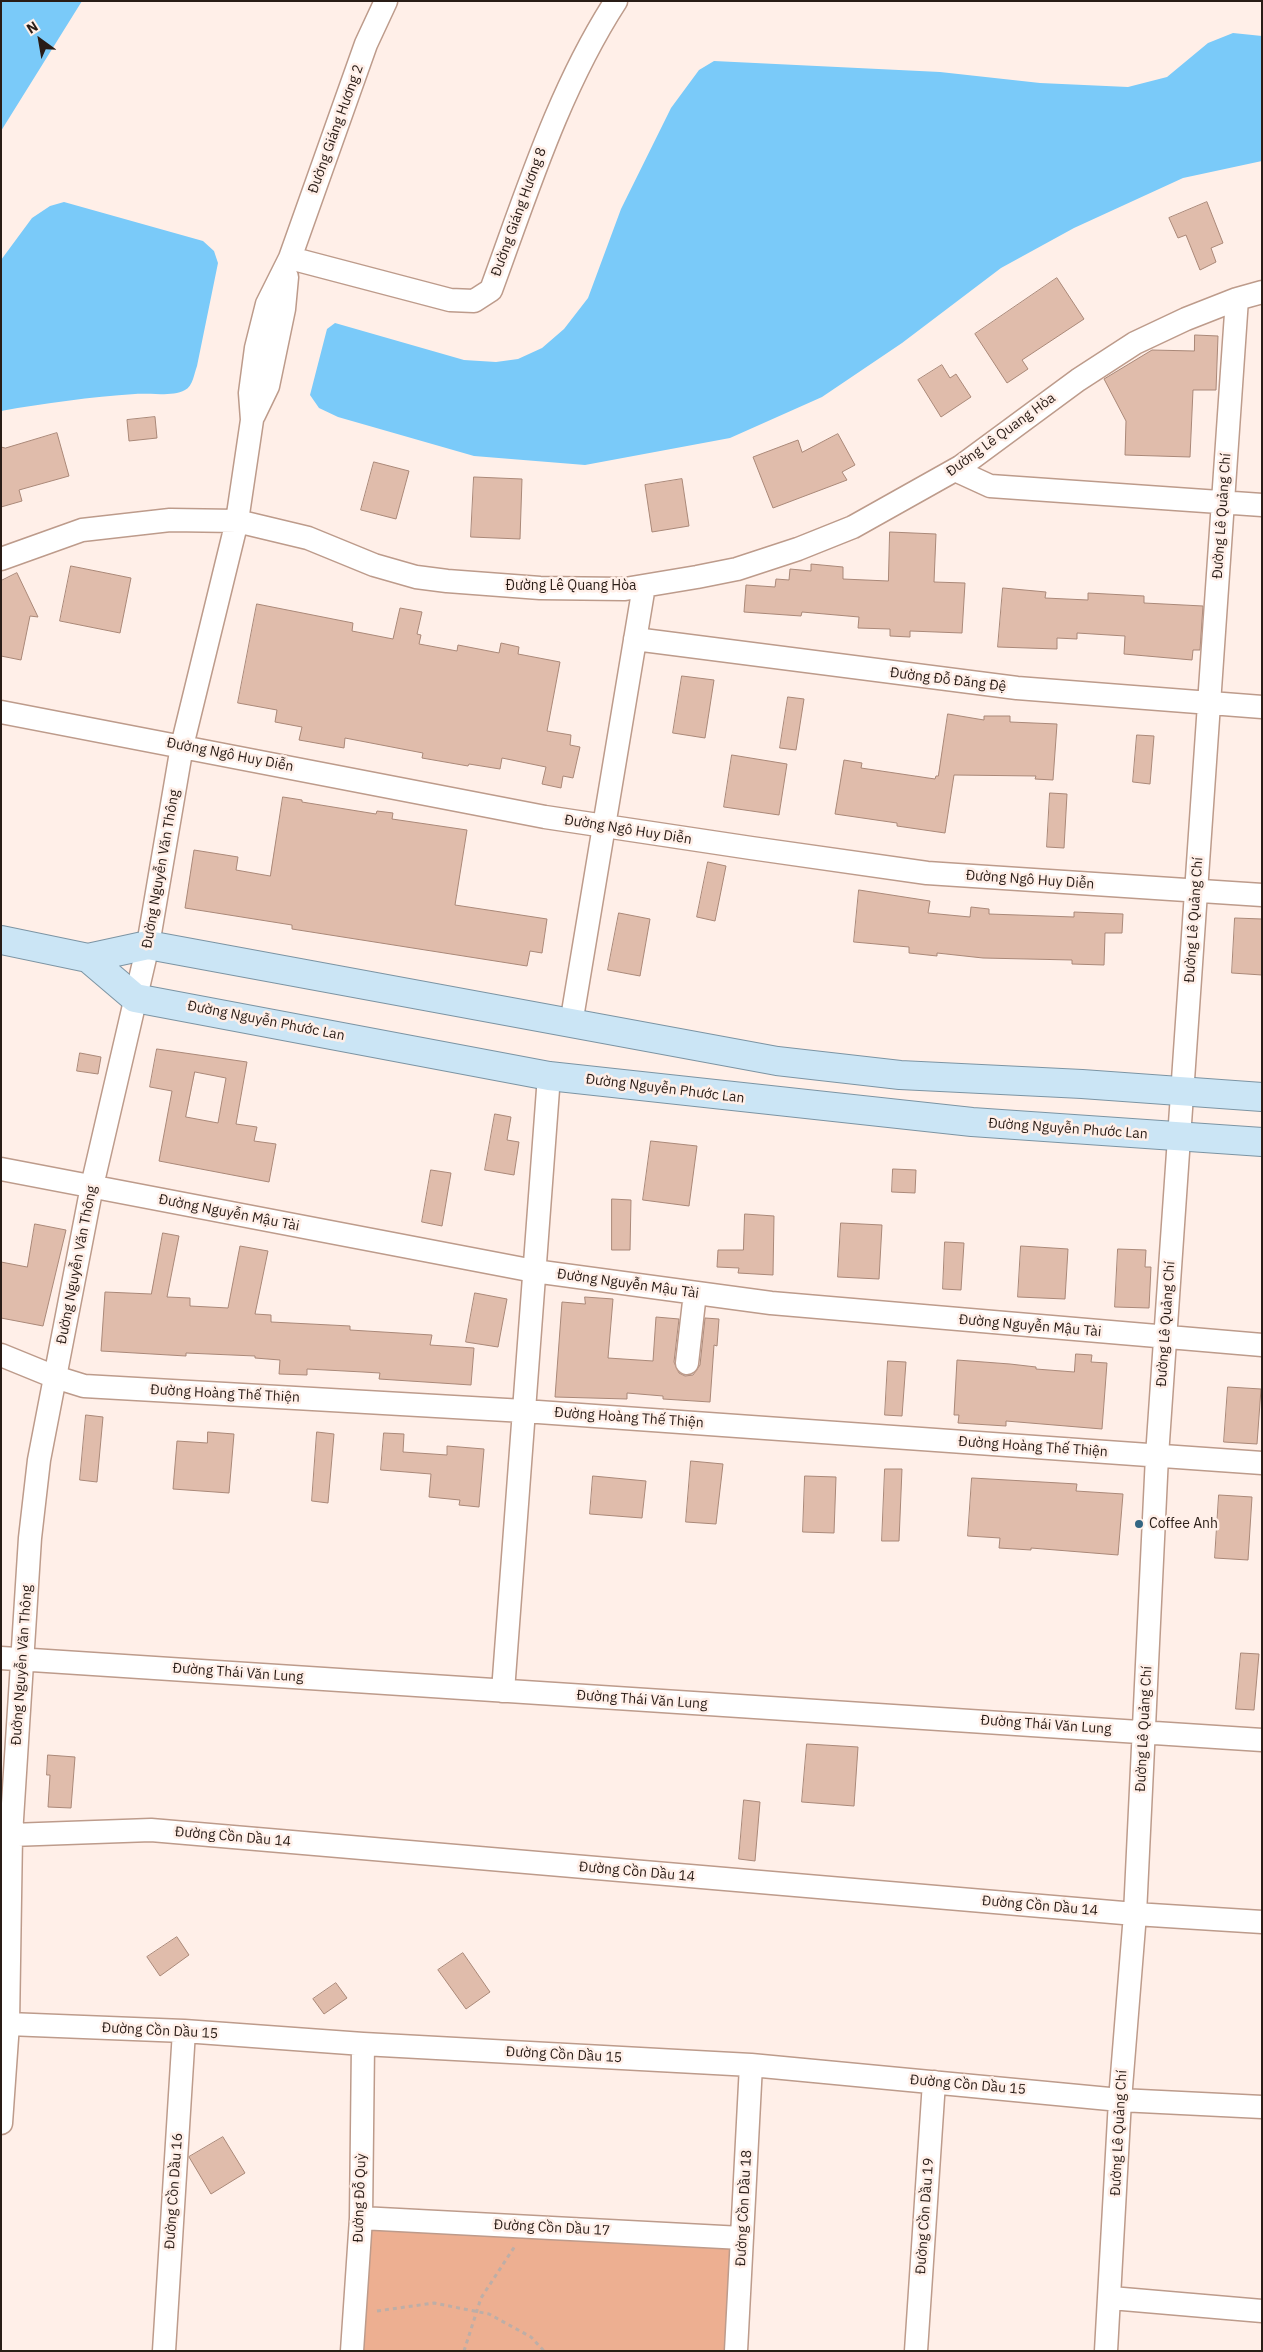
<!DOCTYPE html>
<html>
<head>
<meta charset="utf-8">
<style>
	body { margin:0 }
	#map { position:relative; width:1263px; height:2352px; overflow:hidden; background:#ffefe8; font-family:"IBM Plex Sans",sans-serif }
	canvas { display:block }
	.frame { position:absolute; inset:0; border:2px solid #291c16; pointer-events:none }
	.north { position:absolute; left:15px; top:15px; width:50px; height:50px; -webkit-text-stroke:4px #ffefe8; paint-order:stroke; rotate:328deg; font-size:14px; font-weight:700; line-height:20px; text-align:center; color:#291c16 }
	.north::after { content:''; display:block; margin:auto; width:18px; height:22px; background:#291c16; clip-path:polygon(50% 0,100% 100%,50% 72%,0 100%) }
</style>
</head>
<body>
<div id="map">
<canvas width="1263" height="2352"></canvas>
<div class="frame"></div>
<div class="north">N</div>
</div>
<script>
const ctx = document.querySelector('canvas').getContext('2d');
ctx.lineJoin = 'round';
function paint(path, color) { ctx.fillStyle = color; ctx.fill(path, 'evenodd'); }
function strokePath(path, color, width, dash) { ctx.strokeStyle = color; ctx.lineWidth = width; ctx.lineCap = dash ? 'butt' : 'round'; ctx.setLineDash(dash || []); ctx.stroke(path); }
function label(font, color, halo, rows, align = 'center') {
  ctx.font = font + ' "IBM Plex Sans",sans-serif'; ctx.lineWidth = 5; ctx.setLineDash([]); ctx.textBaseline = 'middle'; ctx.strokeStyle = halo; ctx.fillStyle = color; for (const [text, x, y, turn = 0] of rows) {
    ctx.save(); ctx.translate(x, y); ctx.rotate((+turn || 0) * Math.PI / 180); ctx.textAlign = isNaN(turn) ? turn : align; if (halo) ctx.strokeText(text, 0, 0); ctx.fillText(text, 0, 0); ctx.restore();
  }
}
paint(new Path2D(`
	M361,2218L742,2238L736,2351H352Z`), '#edaf91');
paint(new Path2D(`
	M1,1H82L1,131Z
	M1233,33L1262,36V161L1183,178L1074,228L1001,268L902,343L822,397L730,438L585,465L474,456L338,417L319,408L310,395L327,329L335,323L464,360L496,362L518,359L542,348L564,329L588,298L621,209L671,108L699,70L714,61L940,72L1040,83L1128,87L1167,77L1208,43Z
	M64,202L203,241L214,251L218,263L197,366C194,374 193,386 185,390C172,397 150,393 135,394C91,397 45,403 1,411V260L32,218L50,206Z`), '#7acaf9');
const building = new Path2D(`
	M1207,202L1223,243L1211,248L1216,262L1200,270L1186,235L1178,238L1169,218Z
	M1057,278L1084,319L1022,360L1028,369L1007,383L975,334Z
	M1195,335L1218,336L1216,390H1193L1190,457L1125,455L1126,421L1104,379L1152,350L1194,351Z
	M942,365L950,378L956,374L971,397L941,417L918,380Z
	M155,417L157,438L129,441L127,420Z
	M57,433L69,476L19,490L22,501L1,507V447L5,448Z
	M838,434L855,465L842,472L847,480L773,508L753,457L798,440L802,452Z
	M374,462L409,471L396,519L361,510Z
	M474,477L522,479L520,539L471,537Z
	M682,479L689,526L652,532L645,485Z
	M890,532L936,534L934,582L965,583L962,633L910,631V637L890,636V629L858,628L859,617L802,612L801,616L744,612L746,585L775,587L776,579L789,580L790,569L811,571V564L843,567V579L888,581Z
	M71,566L131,578L120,633L60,621Z
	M17,573L38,617L30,616L21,660L1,656V581Z
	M1003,588L1046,592L1045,598L1088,600V593L1144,596V603L1203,606L1200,650H1193L1192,660L1124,654L1125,636L1077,633V639L1057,638V649L998,647Z
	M257,604L353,623L352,631L393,639L400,608L422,612L417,634L421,635L419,644L457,651L458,645L499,653L501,643L519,647L518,654L560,662L547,731L571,735L570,745L580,747L573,778L563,776L561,788L542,784L546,767L502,758L500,769L469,764L468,766L422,758L423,753L345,738L344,748L299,740L302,727L275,722L277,710L238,703Z
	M682,676L714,680L705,738L673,733Z
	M788,697L804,699L796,750L780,748Z
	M948,714L984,720V716H1010V722L1057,724L1053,780L1035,779L1036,776L954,775L945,833L897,826V823L835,814L844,760L862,763L861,768L935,779L936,776H938Z
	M1137,735L1154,736L1150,784L1133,782Z
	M732,755L787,764L779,815L724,807Z
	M1050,793L1067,794L1064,848L1047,847Z
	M283,797L302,800V802L376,814L377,811L393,813L392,819L467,830L455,905L547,919L542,953L530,951L527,966L292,929V925L185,908L194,850L238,857L236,870L270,876Z
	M708,862L726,866L715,921L697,917Z
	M859,890L930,901L928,913L970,917L971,907L989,909V914L1074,917V912L1123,914L1122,933H1105L1104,965L1072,964V960L983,958L937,953V956L909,953V947L854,942Z
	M619,913L650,919L640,976L608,970Z
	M1235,918L1262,919V975L1232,973Z
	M157,1049L247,1062L236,1124L257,1127L254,1141L276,1144L269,1182L159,1161L172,1091L150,1087ZM195,1072L226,1078L218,1123L186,1117Z
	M80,1053L101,1057L98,1074L77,1071Z
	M495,1114L511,1117L507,1140L519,1142L514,1175L485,1170Z
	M651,1141L697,1146L689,1206L643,1200Z
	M893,1169L916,1170L915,1193L892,1192Z
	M431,1170L451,1173L442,1226L422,1222Z
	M612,1199L631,1200L630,1250H612Z
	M745,1214L774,1216L773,1275L738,1273L739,1268L717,1267L718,1250H743Z
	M841,1223L882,1225L879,1279L838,1277Z
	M35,1224L66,1230L43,1326L1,1318V1262L27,1267Z
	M163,1233L179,1236L167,1297L190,1298V1306L228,1308L240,1246L268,1251L255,1314L271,1315V1322L350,1326V1330L432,1335L430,1345L474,1348L471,1385L379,1379L380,1373L363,1372L307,1369V1375L279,1374L280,1360L255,1358V1356L186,1353V1356L101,1351L105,1292L151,1294Z
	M945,1242L964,1243L961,1290L943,1289Z
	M1021,1246L1068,1249L1065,1299L1018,1297Z
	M1118,1249L1146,1250L1145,1267H1151L1149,1308L1115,1307Z
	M475,1293L507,1299L498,1347L466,1342Z
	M585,1297L613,1299L608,1358L653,1361L656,1317L679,1319L674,1362L679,1373L685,1376L693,1375L700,1365L705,1318L719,1319L717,1346L714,1345L710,1402L663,1399V1396L627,1393V1399L555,1397L562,1302L585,1304Z
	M1076,1354L1092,1355L1091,1362L1107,1363L1102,1429L1006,1421V1426L958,1423L959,1415H954L957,1360L1010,1364L1036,1367V1369L1074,1372Z
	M888,1361L906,1362L902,1416L885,1415Z
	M1228,1387L1261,1389L1257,1444L1224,1442Z
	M86,1415L103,1417L97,1482L80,1480Z
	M208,1432L234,1434L229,1493L173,1489L177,1441L207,1443Z
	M317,1432L334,1434L328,1503L312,1501Z
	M384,1433L404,1434L403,1452L447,1455V1446L484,1449L479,1507L459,1505L460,1500L429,1497L431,1474L381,1470Z
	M691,1461L723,1464L716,1524L686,1522Z
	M885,1469H902L899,1541H882Z
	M593,1476L646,1481L642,1518L590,1514Z
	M805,1476L836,1477L834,1533L803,1532Z
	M972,1478L1077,1484L1076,1491L1123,1494L1118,1555L1031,1548V1550L999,1548L1000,1538L968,1536Z
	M1219,1495L1252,1497L1248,1560L1215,1558Z
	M1241,1653L1259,1654L1254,1710L1236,1709Z
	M807,1744L858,1747L854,1806L802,1802Z
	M48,1755L75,1757L71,1808L48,1807L50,1775H47Z
	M744,1800L760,1802L755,1861L739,1859Z
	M177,1937L189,1955L160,1976L147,1957Z
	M463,1953L490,1992L466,2009L438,1970Z
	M336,1983L347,1998L324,2014L313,1999Z
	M223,2137L245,2173L211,2194L189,2157Z`);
paint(building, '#e0bcab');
strokePath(building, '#aa8878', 1);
const minor = new Path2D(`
	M290,258L450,300L474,301L491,290C527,192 559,89 616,1
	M254,415L268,386L284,309L287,277
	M955,470L990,486L1262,505
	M1,559L82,530L170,520L237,521L308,538L374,565L416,577L447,581L540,588L625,589L697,577L737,569L798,549L853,527L960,467L1078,380L1135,343L1186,319L1237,299L1262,292
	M635,639L1017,688L1262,707
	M1,712L545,817L751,848L927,873L1262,895
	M571,1024L644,586
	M1,1169L534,1271L771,1303L1262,1345
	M1,1355L55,1377L84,1386L524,1411L1262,1463
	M687,1363L695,1293
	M1,1658L1262,1740
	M503,1691L549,1076
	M11,1835L151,1830L1135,1914L1262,1922
	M8,2024L184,2031L363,2044L751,2065L1120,2100L1262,2107
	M1,2123L8,2024L11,1835L30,1538L39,1460L92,1186L148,945L182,746L237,521L252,420L250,393L256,348L267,304L290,258L366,44L386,1
	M361,2218L742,2238
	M1111,2298L1262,2311
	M164,2351L184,2031
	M352,2351L361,2218L363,2044
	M736,2351L751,2065
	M916,2351L934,2082
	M1106,2351L1120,2100L1135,1914L1157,1456L1237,299`);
const major = new Path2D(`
	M1,940L88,958L148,945L777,1061L900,1075L1082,1084L1262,1097
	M88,958L135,998L549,1076L972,1122L1262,1142`);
strokePath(minor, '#bd9b8b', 25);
strokePath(major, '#7c94a3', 30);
strokePath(new Path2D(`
	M377,2311L434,2303L489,2314L531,2337L544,2351
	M464,2351L481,2298L515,2246`), '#bdaea7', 3, [4, 4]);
strokePath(minor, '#fff', 22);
strokePath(major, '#cbe5f5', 28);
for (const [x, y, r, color] of [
	[1139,1524,5,"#336683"]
]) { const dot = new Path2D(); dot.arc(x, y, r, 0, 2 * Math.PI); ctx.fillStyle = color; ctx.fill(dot); strokePath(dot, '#ffefe8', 2); }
label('14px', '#291c16', '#ffefe8', [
	["Đường Giáng Hương 2",336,129,-70],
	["Đường Giáng Hương 8",519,212,-70],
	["Đường Lê Quang Hòa",1001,435,-36],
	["Đường Lê Quảng Chí",1222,516,-86],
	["Đường Lê Quang Hòa",571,586],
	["Đường Đỗ Đăng Đệ",948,680,7],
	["Đường Ngô Huy Diễn",230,755,11],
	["Đường Ngô Huy Diễn",628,830,9],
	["Đường Nguyễn Văn Thông",161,869,-80],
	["Đường Ngô Huy Diễn",1030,880,4],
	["Đường Lê Quảng Chí",1194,920,-86],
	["Đường Nguyễn Phước Lan",266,1021,11],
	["Đường Nguyễn Phước Lan",665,1089,7],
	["Đường Nguyễn Phước Lan",1068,1129,4],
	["Đường Nguyễn Mậu Tài",229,1213,11],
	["Đường Nguyễn Văn Thông",77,1265,-79],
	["Đường Nguyễn Mậu Tài",628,1284,8],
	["Đường Lê Quảng Chí",1166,1324,-86],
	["Đường Nguyễn Mậu Tài",1030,1326,5],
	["Đường Hoàng Thế Thiện",225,1394,3],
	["Đường Hoàng Thế Thiện",629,1418,4],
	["Đường Hoàng Thế Thiện",1033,1447,4],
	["Đường Nguyễn Văn Thông",22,1665,-86],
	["Đường Thái Văn Lung",238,1673,4],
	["Đường Thái Văn Lung",642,1700,4],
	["Đường Thái Văn Lung",1046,1725,4],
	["Đường Lê Quảng Chí",1144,1729,-87],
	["Đường Cồn Dầu 14",233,1837,5],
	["Đường Cồn Dầu 14",637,1872,5],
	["Đường Cồn Dầu 14",1040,1906,5],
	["Đường Cồn Dầu 15",160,2031,3],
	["Đường Cồn Dầu 15",564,2055,3],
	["Đường Cồn Dầu 15",968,2085,5],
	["Đường Lê Quảng Chí",1119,2133,-87],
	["Đường Cồn Dầu 16",174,2191,-86],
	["Đường Đỗ Quỳ",360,2198,-88],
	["Đường Cồn Dầu 18",744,2208,-87],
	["Đường Cồn Dầu 19",925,2216,-86],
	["Đường Cồn Dầu 17",552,2228,3]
]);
label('14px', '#291c16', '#ffefe8', [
	["Coffee Anh",1149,1524]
], 'left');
</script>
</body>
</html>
